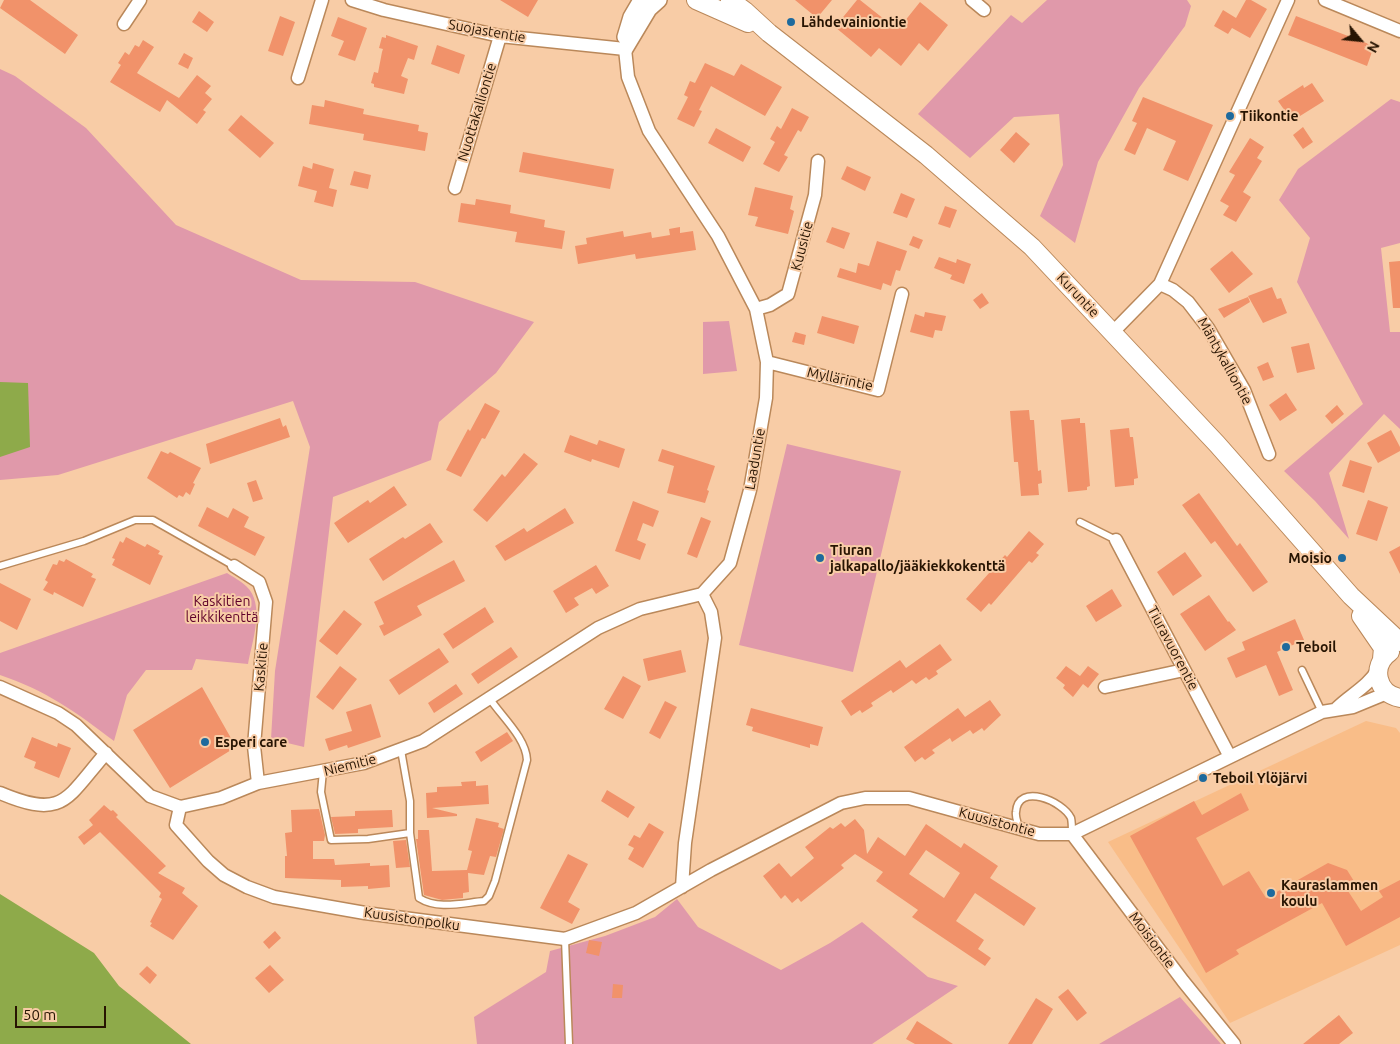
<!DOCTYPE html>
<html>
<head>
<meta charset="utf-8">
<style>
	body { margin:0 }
	#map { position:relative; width:1400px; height:1044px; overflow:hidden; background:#f8cca6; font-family:Ubuntu,sans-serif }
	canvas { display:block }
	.north { position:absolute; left:1335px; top:15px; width:50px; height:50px; -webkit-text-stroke:4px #f8cca6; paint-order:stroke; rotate:118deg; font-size:14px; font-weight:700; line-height:20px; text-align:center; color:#271402 }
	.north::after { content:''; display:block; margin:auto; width:18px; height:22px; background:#271402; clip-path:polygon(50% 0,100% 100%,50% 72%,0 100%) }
	.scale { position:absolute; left:15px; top:1006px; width:91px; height:22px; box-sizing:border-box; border:2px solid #271402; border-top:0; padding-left:6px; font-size:15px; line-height:18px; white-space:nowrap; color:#271402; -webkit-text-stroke:4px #f8cca6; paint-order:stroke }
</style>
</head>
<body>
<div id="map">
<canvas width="1400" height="1044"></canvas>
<div class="north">N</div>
<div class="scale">50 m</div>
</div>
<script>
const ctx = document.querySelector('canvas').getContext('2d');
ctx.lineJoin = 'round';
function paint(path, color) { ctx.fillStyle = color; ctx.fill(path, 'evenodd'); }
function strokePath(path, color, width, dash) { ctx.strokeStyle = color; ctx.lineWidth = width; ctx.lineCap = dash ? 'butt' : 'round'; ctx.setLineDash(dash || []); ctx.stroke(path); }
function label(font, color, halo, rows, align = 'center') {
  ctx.font = font + ' Ubuntu,sans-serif'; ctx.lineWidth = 4; ctx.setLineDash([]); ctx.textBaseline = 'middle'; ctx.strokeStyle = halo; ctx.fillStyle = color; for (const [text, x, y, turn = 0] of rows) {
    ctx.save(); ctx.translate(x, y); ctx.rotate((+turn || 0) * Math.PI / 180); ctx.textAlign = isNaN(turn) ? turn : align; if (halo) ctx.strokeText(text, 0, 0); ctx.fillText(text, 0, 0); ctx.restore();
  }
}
paint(new Path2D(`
	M1366,721L1396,728L1400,733V945L1230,1023L1108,842Z`), '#f9bd88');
paint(new Path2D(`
	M1047,0H1187L1191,6L1185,26L1139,88L1098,162L1075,243L1040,216L1063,165L1059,114L1014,117L970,158L918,114L1011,15L1022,23Z
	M0,69L15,76L86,128L176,225L301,280L415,282L534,322L496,373L439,422L431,460L333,497L304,747L271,739L275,671L310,447L293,401L58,475L0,480Z
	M1391,99L1400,102V243L1381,248L1390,332H1400V429L1384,414L1329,473L1349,539L1315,501L1284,471L1363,404L1297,282L1310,238L1279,200L1298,169Z
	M729,321L737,371L703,374V322Z
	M787,444L901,471L853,672L739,645Z
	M227,573C233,577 241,581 246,586C266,604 252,642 248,664L196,659L192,670H146L127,695L114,741C76,712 45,690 0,675V653Z
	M677,899L698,927L781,970L830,943L862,922L928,977L958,986L872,1044H477L474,1017L546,972L550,951L605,936L655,917Z
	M1180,997L1221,1044H1099Z`), '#e099aa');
paint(new Path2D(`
	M0,382L28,383L30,447L0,457Z
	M0,894L94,953L119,986L191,1044H0Z`), '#8eaa4a');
paint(new Path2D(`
	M4,0H30L78,35L65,54L0,8Z
	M500,0H538L528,17Z
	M795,0H832L817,18Z
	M857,0H860L894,27L896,24L900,27L920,2L948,25L928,51L919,43L901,66L879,48L871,57L835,27Z
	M1246,0H1251L1267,9L1250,38L1232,28L1228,34L1214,26L1223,10L1236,18Z
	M199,11L214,22L207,32L192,22Z
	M280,16L295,22L283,56L268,51Z
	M1296,16L1374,46L1367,66L1288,35Z
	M338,17L367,28L355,61L338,55L344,41L331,36Z
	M386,35L418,46L414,60L408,58L401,76L408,79L404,94L374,87V84L371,83L374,72L378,73L382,52L383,49L379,48L382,37L386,38Z
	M143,40L154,47L137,73L179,98L197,75L211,86L205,93L212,99L203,110L206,112L197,124L167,100L160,112L110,82L121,65L118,63L125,52L129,55L135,45L139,47Z
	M437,45L465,55L459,74L431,64Z
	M184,53L193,58L188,69L178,64Z
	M705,63L734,76L741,64L782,87L765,116L711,86L699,110L702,111L694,127L677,119L688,97L684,95L690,81L695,83Z
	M1312,83L1324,101L1292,121L1278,101L1303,85L1304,88Z
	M1143,97L1213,125L1188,181L1163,170L1176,141L1147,128L1135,155L1124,150L1137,123L1132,121Z
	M325,100L364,109L363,114L419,125L418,131L428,133L425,151L363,140L364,134L309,124L312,105L324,107Z
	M792,108L809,117L801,132L798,130L784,155L788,157L779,172L763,164L775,142L770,139L777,126L781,129Z
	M241,115L274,143L260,158L228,130Z
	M1303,127L1313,142L1303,149L1293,135Z
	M716,128L751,147L743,162L708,143Z
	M1016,132L1030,144L1014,163L1000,150Z
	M1250,138L1264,147L1257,158L1262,161L1243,192L1251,197L1236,222L1223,215L1229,206L1220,201L1235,175L1229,172Z
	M523,152L614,169L610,189L519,172Z
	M313,163L334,169L329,188L337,190L333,207L314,202L317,191L298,186L303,166L312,169Z
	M847,166L871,177L865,191L841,179Z
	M354,171L371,175L368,189L350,185Z
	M755,187L793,196L790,209L794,211L788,234L755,226L758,217L748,215Z
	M901,193L915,199L907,218L893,213Z
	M476,199L511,205L510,213L545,220L544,227L565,231L562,249L515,242L517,232L458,222L461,203L475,205Z
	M945,206L957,210L950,228L938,224Z
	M680,227V233L693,231L696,250L636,259L635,254L578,264L575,246L587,244L586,238L623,231L624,237L651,232L652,238L670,235L669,229Z
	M832,227L850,233L844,249L826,242Z
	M913,236L923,240L919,249L909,245Z
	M877,241L907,251L900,271L896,270L891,286L883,283L881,290L837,277L840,268L856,273L858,263L869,266Z
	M1232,251L1253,274L1229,293L1210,269Z
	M939,257L956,263L957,259L971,264L964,284L950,279L952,275L934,268Z
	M1400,261V308H1393L1389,262Z
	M1272,287L1277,299L1281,298L1287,313L1263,323L1248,296Z
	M982,293L989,303L980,309L973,300Z
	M1248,297L1250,302L1224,318L1218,309Z
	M925,312L946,316L942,331L935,330L933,338L910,332L915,314L924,317Z
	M822,316L859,326L854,344L817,333Z
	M795,332L806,335L804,345L792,342Z
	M1309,343L1315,369L1297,373L1291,347Z
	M1268,362L1274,377L1263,381L1257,367Z
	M1286,393L1297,410L1280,421L1269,405Z
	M485,403L500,411L485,439L482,438L461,477L446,470L468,429L470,431Z
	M1337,405L1344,414L1332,424L1325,416Z
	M1029,410L1030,420H1034L1038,471L1041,470L1042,483L1038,484L1039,495L1021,496L1018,462H1014L1010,411Z
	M280,418L283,427L286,425L290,437L210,464L206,444Z
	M1080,418V423H1085L1090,486L1087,487V490L1068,492L1061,420Z
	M1129,428L1130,437H1133L1138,478L1134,479V485L1115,487L1110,430Z
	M1391,430L1400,447V451L1378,463L1367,443Z
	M570,435L597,445L599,440L625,449L619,468L592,459L591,462L564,452Z
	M662,449L715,466L707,490L709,491L705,503L667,493L674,466L658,461Z
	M161,451L168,454L170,452L201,468L193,483L195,484L190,495L186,492L183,497L179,495L177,498L147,478Z
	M524,453L538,464L487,522L473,510L502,474L505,477Z
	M1350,460L1372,467L1364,493L1342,486Z
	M256,480L263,499L253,502L247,483Z
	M394,486L407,505L348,543L334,523L368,500L370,503Z
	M1199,493L1237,546L1240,543L1268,582L1253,592L1215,541L1211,544L1182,505Z
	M1368,500L1388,507L1377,541L1356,534Z
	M633,501L659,511L653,527L643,523L637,540L646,544L640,560L615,551Z
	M207,507L228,518L233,508L249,517L244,527L265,537L255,556L198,526Z
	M565,508L574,523L505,561L495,546L524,528L527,532Z
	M701,517L711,521L697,558L687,554Z
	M430,523L443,542L383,581L369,559L403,537L405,539Z
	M1029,531L1044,544L1036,553L1039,555L1032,563L1029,561L991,605L989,603L981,612L966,599L1005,555L1007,557Z
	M126,537L145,547L147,544L160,551L158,554L163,556L150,585L112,565L115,559L112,558L120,541L123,543Z
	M1400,546V574L1389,552Z
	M1185,552L1202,576L1173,596L1157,572Z
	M66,559L93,574L91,577L96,579L83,607L54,592L53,595L43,590L48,582L45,580L53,564L57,565L59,560L64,562Z
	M454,560L465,581L417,606L422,615L384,636L379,626L384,624L374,602Z
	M596,565L609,586L596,594L592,588L574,598L579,605L566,613L553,591Z
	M0,583L31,599L17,630L0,621Z
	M1112,589L1122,606L1096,622L1086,606Z
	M1209,595L1228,622L1229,621L1236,630L1205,651L1180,614Z
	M485,607L494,622L453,649L443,634Z
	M344,610L362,624L337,655L319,641Z
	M1295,619L1304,640L1277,652L1293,690L1279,696L1266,665L1236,678L1227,658L1245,650L1242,642Z
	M940,644L952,660L936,671L938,674L929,680L926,677L916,684L912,680L893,693L891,690L871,703L873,706L862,713L860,710L851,716L841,701L900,660L906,668Z
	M511,647L518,657L478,684L471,674Z
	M439,648L449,662L399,695L389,680Z
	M681,650L686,672L648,681L643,659Z
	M340,666L357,679L333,710L316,697Z
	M1066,666L1080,676L1088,666L1099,674L1088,688L1083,684L1073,697L1063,688L1065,685L1056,678Z
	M623,676L641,686L623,719L604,709Z
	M456,684L463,694L434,713L428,703Z
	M202,687L236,747L170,788L133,730Z
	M990,700L1001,715L984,731L982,728L973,734L970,730L952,742L950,738L932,750L935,753L925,760L922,757L915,762L904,747L958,708L965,717Z
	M665,701L677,707L660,739L649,733Z
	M371,704L381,737L348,748L347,745L329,751L325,739L352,731L346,712Z
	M751,708L823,727L818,746L810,744V748L752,731L753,727L746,725Z
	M507,732L513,741L481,762L475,752Z
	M32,737L57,747L58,743L71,748L59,778L34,768L36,762L24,757Z
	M476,781V786L488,785L489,804L432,808L457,814V816L427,818L426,793L437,792V787L462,786L461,782Z
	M607,790L635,807L628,818L601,801Z
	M1241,793L1249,810L1196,838L1223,886L1249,871L1266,898L1328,863L1347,870L1357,886L1348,891L1361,911L1383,897L1379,891L1400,880V917L1346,946L1322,903L1236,950L1239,954L1206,973L1130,836L1194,801L1202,815Z
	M104,805L111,811L113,810L118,815L116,817L166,866L158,873L185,888L182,893L198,906L173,940L150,926L152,923L150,922L162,899L159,897L161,893L100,832L84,845L78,837L93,825L89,820Z
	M319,809L325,835L324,841H313V859H334L335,865L370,863V866L389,865L390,887L368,889V886L341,887V880L285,878V856H287L285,833L292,832L291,810Z
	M392,810L393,827L358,829V833L335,834L331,817L355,816V811Z
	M476,818L499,823L498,827L504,829L496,857L490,856L484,875L468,873L469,892L463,893V898L442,900L424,895L416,839H418V830H429L432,871L467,870L472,851L468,850Z
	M855,819L864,830L867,854L878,837L905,856L926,824L961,848L964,843L998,866L990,878L1036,908L1024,926L975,893L956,921L984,940L978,949L991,958L985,966L912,917L918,910L876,881L883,872L855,854L841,865L844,868L801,902L798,898L792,903L785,895L781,899L763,876L779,863L791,877L814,858L805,847L830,827L833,829L841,823L845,827ZM926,850L960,873L944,898L909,874Z
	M649,823L664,832L643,868L628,859L634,848L628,845L634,835L640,838Z
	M406,840L410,867L396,868L393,841Z
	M568,854L588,864L568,902L580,909L572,924L540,908Z
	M275,931L281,938L269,949L263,942Z
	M589,940L602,942L599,956L586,953Z
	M270,965L284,980L269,993L255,978Z
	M147,966L157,975L150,984L139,974Z
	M613,984L623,985L622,998H612Z
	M1068,989L1087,1013L1077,1021L1058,997Z
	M1036,998L1053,1009L1032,1044H1008Z
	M1339,1015L1353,1033L1339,1044H1303Z
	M917,1021L953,1044H915L906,1039Z`), '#f1926a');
const service = new Path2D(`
	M1080,522L1116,540
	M0,566L84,541L135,520H153L234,566
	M1302,670L1322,712
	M401,750L410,801V833L419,898C438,910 462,903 484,901L489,896L495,881L527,760C526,738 502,717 490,699
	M323,771L321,792L331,840L368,839L410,833
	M1019,828C1018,823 1015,817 1016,812C1018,782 1063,801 1071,818C1072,822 1072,829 1072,834
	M565,939L569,1044`);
const minor = new Path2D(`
	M352,0L384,10L500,36L625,49L628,77L649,131L718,236L756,309L767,362L766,398L750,490L730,563L702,594L711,612L715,638L685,843L682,887
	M972,0L984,10
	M1325,0L1400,31
	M124,24L140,0
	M298,78L322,0
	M455,188L500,36
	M1160,284L1173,290L1188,302L1208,328L1244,390L1269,454
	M756,309L770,305L788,294L815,195L818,161
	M1112,333L1160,284L1288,0
	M767,362L878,390L902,294
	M1116,540L1229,755
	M234,566L259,582L266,602L254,746L258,783
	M0,687L58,713L76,725L150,796L180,807L221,798L258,783L364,763L423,741L598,628L640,609L702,594
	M1105,687L1184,670
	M1337,708C1350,695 1369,686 1378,669
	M0,793C64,820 66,799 106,753
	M180,807L176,825L208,861L224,875L247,887L274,897L365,913L565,939L636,913L711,870L841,803L865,798H909L1039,834H1072L1322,712L1353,707L1387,693
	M1072,834L1183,981L1234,1044`);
const tertiary = new Path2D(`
	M625,37L631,17L641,0
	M625,49L649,9L659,0`);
const secondary = new Path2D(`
	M696,0L748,23
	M730,0L745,11L769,33L926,155L1032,247L1217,444L1351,596L1400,642
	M1361,616L1383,648L1382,659
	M1390,652C1370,666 1377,694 1400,698`);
strokePath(service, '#ba885a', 9);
strokePath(minor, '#ba885a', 15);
strokePath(tertiary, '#ba885a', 18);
strokePath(secondary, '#ba885a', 20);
strokePath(service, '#fff', 6);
strokePath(minor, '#fff', 12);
strokePath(tertiary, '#fff', 15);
strokePath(secondary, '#fff', 18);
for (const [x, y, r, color] of [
	[791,22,5,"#1e6a9d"],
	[1230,116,5,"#1e6a9d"],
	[820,558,5,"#1e6a9d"],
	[1342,558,5,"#1e6a9d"],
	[1286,647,5,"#1e6a9d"],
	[205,742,5,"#1e6a9d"],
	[1203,778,5,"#1e6a9d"],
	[1271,893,5,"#1e6a9d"]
]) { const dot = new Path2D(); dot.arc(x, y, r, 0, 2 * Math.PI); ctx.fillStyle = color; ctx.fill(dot); strokePath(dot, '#f8cca6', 2); }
label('bold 14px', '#271402', '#f8cca6', [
	["Lähdevainiontie",801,22],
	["Tiikontie",1240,116],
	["Tiuran",830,550],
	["jalkapallo/jääkiekkokenttä",830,566],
	["Moisio",1332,558,"right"],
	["Teboil",1296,647],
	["Esperi care",215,742],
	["Teboil Ylöjärvi",1213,778],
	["Kauraslammen",1281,885],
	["koulu",1281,901]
], 'left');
label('14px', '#271402', '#f8cca6', [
	["Suojastentie",487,31,10],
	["Nuottakalliontie",477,112,-73],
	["Kuusitie",802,246,-75],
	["Kuruntie",1078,295,47],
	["Mäntykalliontie",1225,361,61],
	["Myllärintie",840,379,12],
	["Laaduntie",755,459,-80],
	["Tiuravuorentie",1173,648,62],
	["Kaskitie",261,667,-85],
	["Niemitie",350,765,-14],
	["Kuusistontie",997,822,15],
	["Kuusistonpolku",412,919,8],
	["Moisiontie",1152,940,53]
]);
label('14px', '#5f002b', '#f8cca6', [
	["Kaskitien",222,601],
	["leikkikenttä",222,617]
]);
</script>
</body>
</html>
